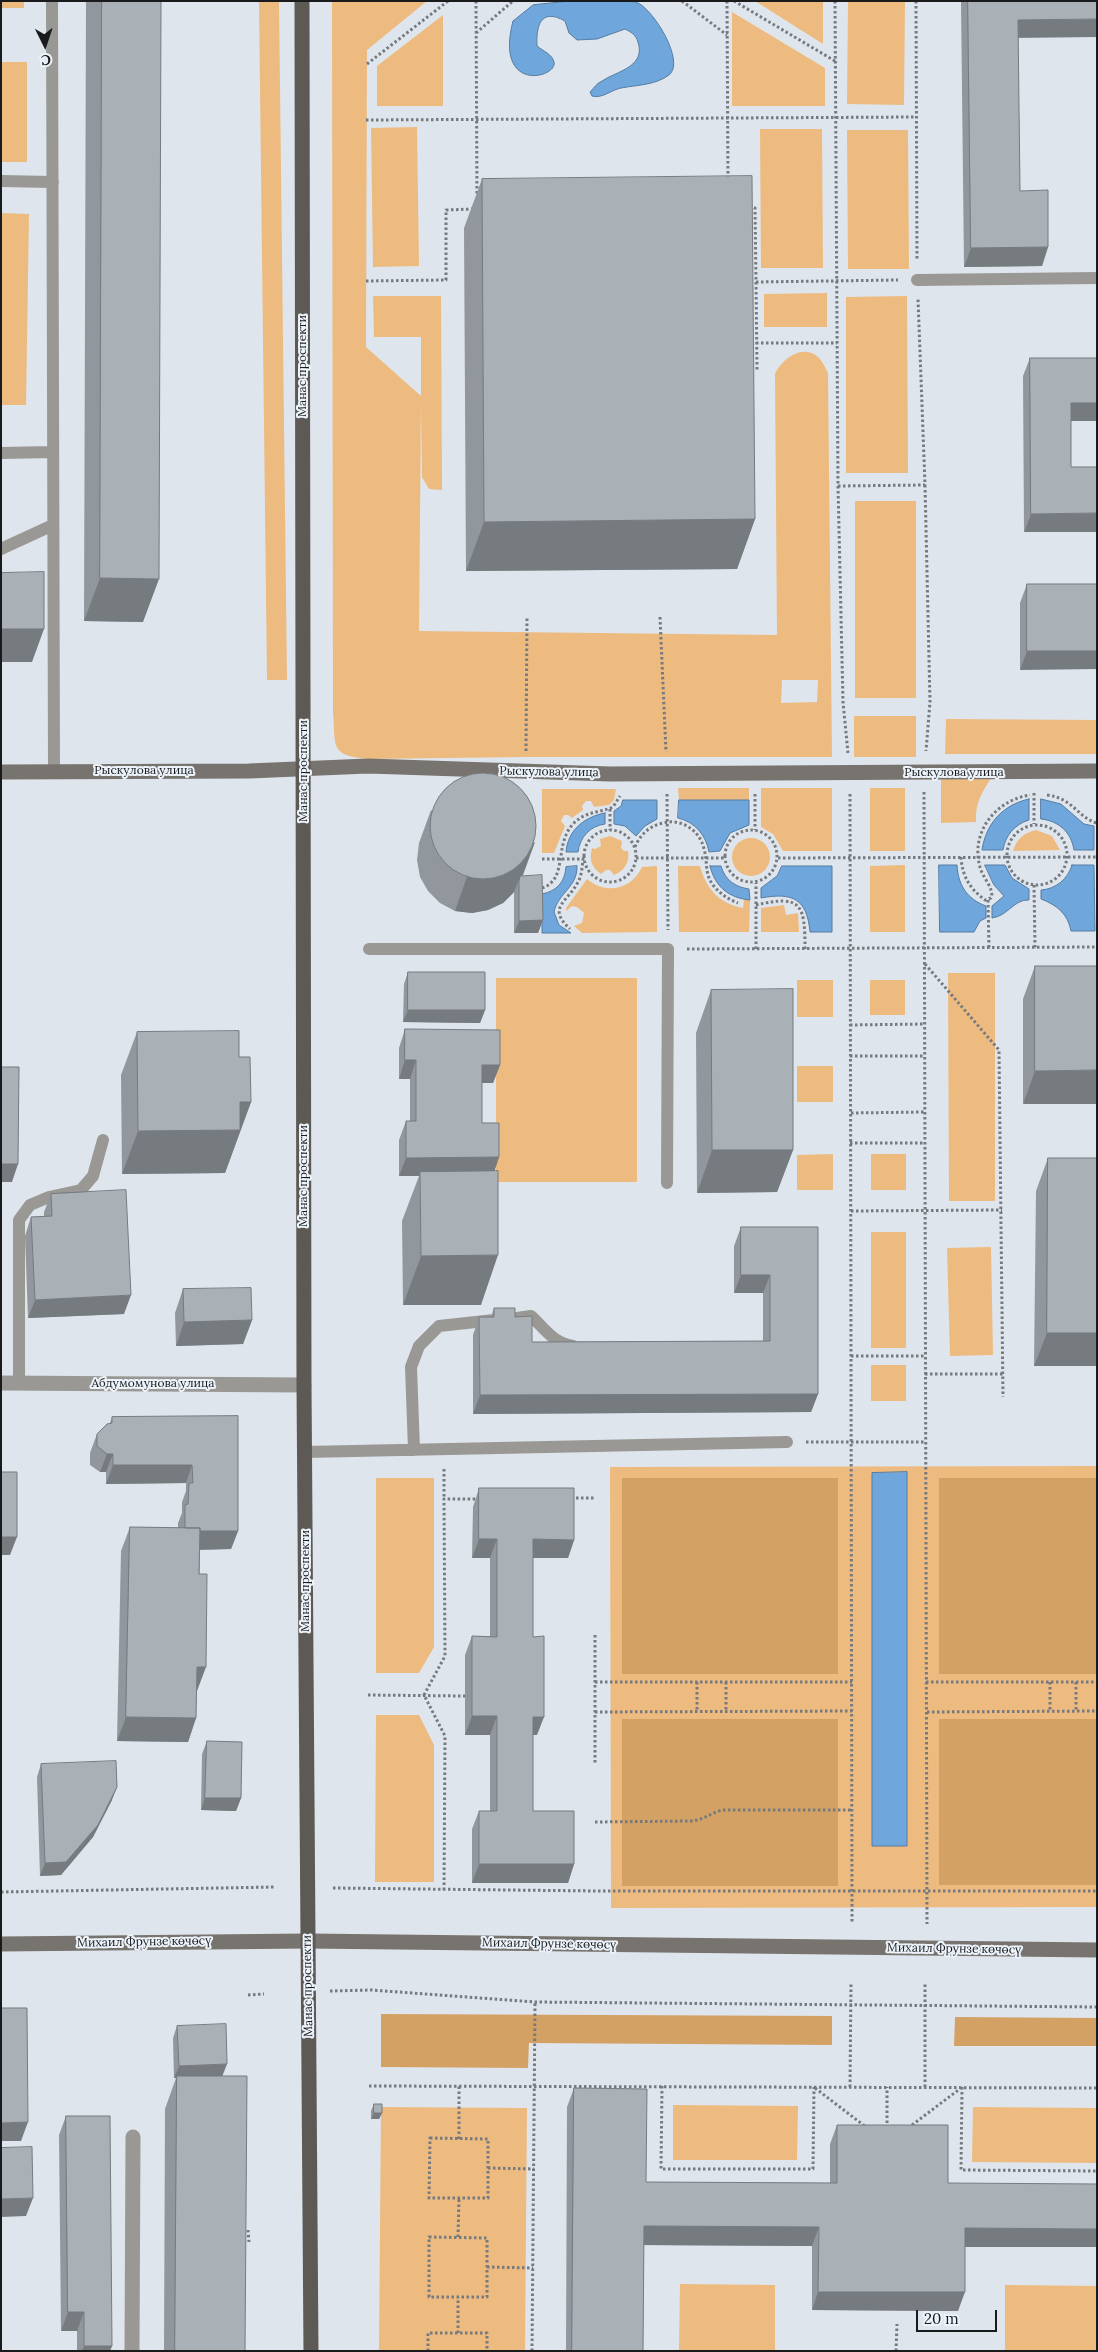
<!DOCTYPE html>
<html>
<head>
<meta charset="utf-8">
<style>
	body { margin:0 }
	#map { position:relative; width:1098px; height:2352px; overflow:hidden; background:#dfe5ec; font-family:Lora,serif }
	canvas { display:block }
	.frame { position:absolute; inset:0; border:2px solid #181a1c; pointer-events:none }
	.north { position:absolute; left:20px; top:20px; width:50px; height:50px; -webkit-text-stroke:4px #ecf3fa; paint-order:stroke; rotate:176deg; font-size:14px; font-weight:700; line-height:20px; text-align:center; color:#181a1c }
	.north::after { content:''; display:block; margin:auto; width:18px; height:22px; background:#181a1c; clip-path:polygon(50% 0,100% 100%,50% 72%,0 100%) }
	.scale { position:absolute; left:916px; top:2310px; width:81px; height:22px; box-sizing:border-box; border:2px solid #181a1c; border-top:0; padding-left:6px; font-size:15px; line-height:18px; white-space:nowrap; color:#181a1c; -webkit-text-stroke:4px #ecf3fa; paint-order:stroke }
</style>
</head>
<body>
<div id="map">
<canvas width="1098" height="2352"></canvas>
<div class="frame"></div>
<div class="north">С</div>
<div class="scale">20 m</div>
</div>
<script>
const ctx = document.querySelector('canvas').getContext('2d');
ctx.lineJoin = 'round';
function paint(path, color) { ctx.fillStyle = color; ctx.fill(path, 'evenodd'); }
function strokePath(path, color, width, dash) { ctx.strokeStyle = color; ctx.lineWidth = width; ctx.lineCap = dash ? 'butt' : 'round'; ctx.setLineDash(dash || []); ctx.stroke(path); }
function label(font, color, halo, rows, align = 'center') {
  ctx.font = font + ' Lora,serif'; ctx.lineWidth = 4; ctx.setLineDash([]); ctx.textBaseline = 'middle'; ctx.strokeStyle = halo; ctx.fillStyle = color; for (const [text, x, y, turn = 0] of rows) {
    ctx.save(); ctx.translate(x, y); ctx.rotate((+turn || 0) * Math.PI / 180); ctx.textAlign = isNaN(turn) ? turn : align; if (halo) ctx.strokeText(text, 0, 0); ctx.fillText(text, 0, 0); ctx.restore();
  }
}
paint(new Path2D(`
	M1,1H24V8H1Z
	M259,1H279L287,680H267Z
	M332,1H427L367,50L366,347L421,396V337H374L373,296H441L442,490L429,489L422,477L421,402L419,631L777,635L775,374C782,358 805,342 820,359C823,363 826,369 828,373L832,757H526L368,759C329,755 336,747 333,712ZM782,680H818L817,702L781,703Z
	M755,1H823V44Z
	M848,1H905L904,105L847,104Z
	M732,12L825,68V106H732Z
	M443,15V106H377V66Z
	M1,62H27V162H1Z
	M417,127L419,266L373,267L371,128Z
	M760,129H822L823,268H761Z
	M847,130H908L909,269H848Z
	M1,213L29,214L26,405H1Z
	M827,293V327H764V294Z
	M907,296L908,473H846V297Z
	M855,501H916V698H855Z
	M854,716H916V757H854Z
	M946,719L1097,720V754H945Z
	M994,774C983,790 975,802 976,822L941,823V775Z
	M678,788H749V800H679Z
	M761,788H832V851H783L773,834L761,827Z
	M870,788H905V851H870Z
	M542,789H616L614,800L609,805L594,807L591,801H586L582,806L583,810L572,818L568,815H564L561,821L565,826L554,853H542Z
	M1036,830L1052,836L1060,850L1013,851C1017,838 1024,833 1036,830Z
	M610,836L622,841L621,848L624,851H628C630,863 624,871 614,875L610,870H606L601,874C591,867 589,859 592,848L595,849L601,846L600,839Z
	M732 857a19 19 0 1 1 38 0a19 19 0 1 1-38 0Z
	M905,865V932H870V866Z
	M657,866V932L582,933L574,926L582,923L584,913L577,907L572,906L566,911V908L587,879C606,895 631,890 642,867Z
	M678,866H700C706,889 720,904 743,908L744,899L750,900L749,932H679Z
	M784,905L786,915L798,913L799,932H761V908Z
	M948,973H995V1201H949Z
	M496,978H637V1182H496Z
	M797,980H833V1017H797Z
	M870,980H905V1015H870Z
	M797,1066H833V1102H797Z
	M833,1154V1190H797V1155Z
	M871,1154H906V1190H871Z
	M871,1232H906V1348H871Z
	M991,1247L993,1355L950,1356L947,1248Z
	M871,1365H906V1401H871Z
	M1097,1466V1907L611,1908L610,1467Z
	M376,1478H434V1647L419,1673H376Z
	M376,1715H419L434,1745V1882H375Z
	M673,2105L798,2106L797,2160H673Z
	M381,2107L527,2108L525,2351H379Z
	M973,2107L1097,2108V2163L972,2162Z
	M680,2284L775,2285V2351H679Z
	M1005,2285L1097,2286V2351H1005Z`), '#edbb80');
paint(new Path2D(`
	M622,1478H838V1674H622Z
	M939,1478H1097V1674H939Z
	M622,1719H838V1886H622Z
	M939,1719H1097V1885H939Z
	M381,2014L832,2016V2045L529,2043L528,2068L381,2067Z
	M955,2017L1097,2018V2046H954Z`), '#d4a165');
const water = new Path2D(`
	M570,1C587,1 621,0 636,2C653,8 686,62 669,75C656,85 637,85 621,88C611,90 602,99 592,96L590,92C594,88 597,83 602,81C617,71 646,67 638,42C636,35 631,32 625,29L597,39L577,40L569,33L565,21C540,7 536,27 537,46C543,51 552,54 554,62C558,78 494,94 513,21L533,5Z
	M1029,799V820C1015,824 1005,836 1003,850H982C986,824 1002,805 1029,799Z
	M1041,799L1061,804L1084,824L1094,826V850H1074C1071,832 1059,821 1041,819Z
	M623,800H657V819L645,826L636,836L625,826L614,824V811L621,806Z
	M679,800H749V825L730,833L720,851L709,852C706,835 695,822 678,818Z
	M605,813V824C590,826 580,837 578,852H566C568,830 584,817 605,813Z
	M939,865H957C958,885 967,899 986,906V918L980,921L974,932H940Z
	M985,865H1005L1012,878L1029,889V900C1014,899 1008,916 992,918V906L1004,896L994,885Z
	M1072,865H1094L1095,931H1071C1068,914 1057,905 1041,899V890C1056,889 1068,879 1072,865Z
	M577,866C578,887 558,893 554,912L559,925L571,933H542V894C557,891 565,882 566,867Z
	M710,866H721C725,880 735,887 749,889L750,900C729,898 715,887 710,866Z
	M782,866H832V932H810C807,899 793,892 761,898V888L777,876Z
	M907,1472V1846H872V1473Z`);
paint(water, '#6fa6dc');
strokePath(water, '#557ca2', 1);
strokePath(new Path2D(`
	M476,1L477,196
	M682,1L727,35
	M727,1L728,181
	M734,1L835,61
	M835,1L838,486L843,702L848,753
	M916,1L917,261
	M476,33L513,1
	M367,64L448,1
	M366,120L916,117
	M749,208H755L756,282L898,280
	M366,281L446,280V210L473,209
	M756,282L757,370
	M756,343H837
	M925,485L930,702L926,751
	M838,486L925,485L918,299
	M660,617L666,752
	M526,751L527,617
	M924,792L927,1924
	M1034,793V824
	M667,794L668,930
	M755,794V830
	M850,794L852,1924
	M1047,795C1073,798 1078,818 1097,823
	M610,809V830
	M1007 855a30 30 0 1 1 60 0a30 30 0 1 1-60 0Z
	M584 856a26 26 0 1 1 52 0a26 26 0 1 1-52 0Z
	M725 856a26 26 0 1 1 52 0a26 26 0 1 1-52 0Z
	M635,847C640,835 649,826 663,823C681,818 700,830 704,849C708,862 704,873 713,885C720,894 728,899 738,903
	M961,857C962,876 970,889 985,900L991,898C995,889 982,877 980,867C970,832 996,800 1030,795
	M636,858H724
	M778,858L1097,857
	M542,859H583C582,867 582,875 578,882C568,902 546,907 570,929
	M1034,885L1035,948
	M542,888C569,879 553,844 574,823C586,811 600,813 613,807L620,796
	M988,900L989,948
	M756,905C802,894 805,905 805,949
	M687,949L1097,947
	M756,949V883
	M925,964L999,1050L1003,1397
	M850,1025L925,1024
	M850,1056H925
	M851,1113L925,1112
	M850,1143H925
	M851,1211L1002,1210
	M851,1356H926
	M925,1374H1003
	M806,1442H926
	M444,1469V1499
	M571,1498H595
	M595,1635V1765
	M595,1682H852
	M697,1682V1711
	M726,1682V1711
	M926,1682H1097
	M1050,1682V1711
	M1076,1682V1711
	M368,1695L465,1696
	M595,1712L852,1711
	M927,1712L1097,1711
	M595,1822L692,1821C703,1820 711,1813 722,1810H852
	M333,1888L597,1891H1097
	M444,1890L445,1736L424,1695L445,1656L444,1499H480
	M1,1892L274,1887
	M330,1991L371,1990L535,2002L1097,2007
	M248,1995L264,1994
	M369,2086L1097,2088
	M662,2086L661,2169H813L814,2087
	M850,2087L851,1982
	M925,2087V1982
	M962,2087L961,2170L1097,2171
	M815,2088L866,2127
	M887,2128V2087
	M908,2128L961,2088
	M430,2138L488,2139V2198H429Z
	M459,2139V2085
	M488,2168L534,2169
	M248,2230L249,2242
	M429,2237L487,2238V2297H429Z
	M458,2237L459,2198
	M487,2267L533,2268
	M458,2333V2297
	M428,2351V2333H487V2351
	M532,2351L535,2002
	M896,2351L897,2324`), '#767a7f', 3, [2.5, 2.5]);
strokePath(new Path2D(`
	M52,1L54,772
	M1,181L53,182
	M917,280L1097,278
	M1,453L53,452
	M1,549L53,525
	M369,949H668L667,1183
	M517,1318L531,1316C545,1329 553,1343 573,1346
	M19,1383V1220L30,1205L49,1197L81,1190L93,1176L103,1140
	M414,1450L411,1367L419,1346L439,1326L494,1320
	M305,1452L787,1442`), '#9a9895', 12);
strokePath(new Path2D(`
	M1,1383L304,1385
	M132,2351L133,2137`), '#9a9895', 15);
strokePath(new Path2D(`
	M1,772L249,771L368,766L610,774L1097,771
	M1,1944L308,1941L1097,1950`), '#77736e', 15);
strokePath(new Path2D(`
	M302,1L304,1385L311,2351`), '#5d5954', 15);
paint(new Path2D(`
	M86,1H161L143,622L84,621Z
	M961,1H1097L1018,38L1020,191L1048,247L1042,266L964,267Z
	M482,179L755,519L737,569L466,571L464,228Z
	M1030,358H1097V421H1071L1024,532L1023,376Z
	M1027,584H1097L1020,670V603Z
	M431,810L522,876L543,920L538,933H514V892L503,903L488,910L472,913L455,911L440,903L428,891L420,877L417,860L419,843Z
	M1035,966H1097L1023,1104V999Z
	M408,972L485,1010L480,1023L403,1022L404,984Z
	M711,990L793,1150L777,1192L697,1193L696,1033Z
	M405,1029L500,1065L493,1083H482V1123L499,1157L494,1171L481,1305H403L402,1221L419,1176H399V1140L406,1121H410V1079H399V1048Z
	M137,1032L239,1057L251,1102L225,1173L122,1174L121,1075Z
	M1048,1158L1097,1366H1034L1036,1191Z
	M51,1194L124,1314L28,1318L25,1236L31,1217L44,1216V1212Z
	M741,1227H818V1394L811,1412L473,1414V1335L479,1317H491L494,1308L515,1317L532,1342L763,1341V1293H734V1246Z
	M183,1289L252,1320L243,1344L176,1346L175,1313Z
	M238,1416V1531L231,1549L200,1550L196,1718L188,1742L117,1741L121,1551L130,1527L178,1528V1523L182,1513V1502L186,1491V1483L106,1484V1472H100L90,1465V1453L97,1434L110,1423L112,1417Z
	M479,1488L574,1540L568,1558H533V1637L537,1735H533V1811L574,1864L568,1883H472V1829L479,1811H490V1735H465V1655L472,1636H490V1558H472L473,1507Z
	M207,1741L241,1798L236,1811L201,1810L202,1754Z
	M41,1764L112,1800L93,1837L61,1875L40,1876L37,1777Z
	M177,2026L223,2076L245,2351H164L165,2109L176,2078H174L173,2038Z
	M574,2088L646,2182L830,2183V2144L837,2125L948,2183L1097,2247H965L958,2311L812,2310V2246L644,2245L643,2351H566L567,2107Z
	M374,2104L382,2113L379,2119H371V2111Z
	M66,2116L112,2346L110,2351H77V2331H61L59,2135Z`), '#91979d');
paint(new Path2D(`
	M1097,19V37L1011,38L1018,20Z
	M1048,247L1042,266L964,267L971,248Z
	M1071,403H1097V421H1065Z
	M1097,513V532H1024L1031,514Z
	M755,519L737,569L466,571L484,522Z
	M100,578L159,579L143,622L84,621Z
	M1,629H44L32,662H1Z
	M1027,651H1097V669L1020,670Z
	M535,842L523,875L519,883V879L514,892L503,903L488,910L472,913L455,911L467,877Z
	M543,920L538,933H514L519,921Z
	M408,1010H485L480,1023L403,1022Z
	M405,1060H416L410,1079H399Z
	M482,1065H500L493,1083H475Z
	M1097,1070V1104H1023L1035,1071Z
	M240,1102H251L225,1173L122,1174L138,1131Z
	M712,1150H793L777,1192L697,1193Z
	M499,1157L493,1176L420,1172L419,1176H399L406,1158Z
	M1,1164H18L12,1182H1Z
	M498,1255L481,1305H403L421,1256Z
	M741,1275H770L763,1293H734Z
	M131,1295L124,1314L28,1318L35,1300Z
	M252,1320L243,1344L176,1346L184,1322Z
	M1047,1333H1097V1366H1034Z
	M818,1394L811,1412L473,1414L480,1395Z
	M107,1454H113L106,1472H100Z
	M113,1465H192L186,1483L106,1484Z
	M185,1531H238L231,1549L178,1550Z
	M1,1537H17L10,1555H1Z
	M479,1539H497L490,1558H472Z
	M533,1539L574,1540L568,1558H526Z
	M197,1667H206L197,1691Z
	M472,1716H497L490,1735H465Z
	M126,1717L196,1718L188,1742L117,1741Z
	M533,1717H544L537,1735H526Z
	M117,1787L112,1800L93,1837L61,1875L40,1876L45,1863Z
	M205,1798H241L236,1811L201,1810Z
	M479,1864H574L568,1883H472Z
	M227,2064L222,2077L177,2076L176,2078H174L179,2066Z
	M374,2113H382L379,2119H371Z
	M28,2122L21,2141H1V2123Z
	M33,2198L26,2216L1,2217V2199Z
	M644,2226L819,2227L812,2246L637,2245Z
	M965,2228L1097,2229V2247H958Z
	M818,2292H965L958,2311L812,2310Z
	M68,2312H84L77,2331H61Z
	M84,2346H112L110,2351H82Z`), '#767b7f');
const building = new Path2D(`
	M102,1H161L159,579L100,578Z
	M968,1H1097V19L1018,20L1020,191L1048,190V247L971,248Z
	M752,176L755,519L484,522L482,179Z
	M1030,358H1097V403H1071V467H1097V513L1031,514Z
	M44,572V629H1V573Z
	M1027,584H1097V651H1027Z
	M430 826a53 53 0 1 1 106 0a53 53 0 1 1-106 0Z
	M542,875L543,920L519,921V881L520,876H521Z
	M1035,966H1097V1070L1035,1071Z
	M408,972H485V1010H408Z
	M793,989V1150H712L711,990Z
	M405,1029L500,1030V1065H482V1123H499V1157L406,1158V1121H416V1060H405Z
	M239,1031V1057H250L251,1102H240V1130L138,1131L137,1032Z
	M1,1067H19L18,1164H1Z
	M1048,1158H1097V1333H1047Z
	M498,1171V1255L421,1256L420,1172Z
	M126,1190L131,1295L35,1300L31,1217L52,1216L51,1194Z
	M741,1227H818V1394L480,1395L479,1317H494V1308H515V1317L532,1316V1342L770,1341V1275H741Z
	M251,1288L252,1320L184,1322L183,1289Z
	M238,1416V1531H200V1528H185V1505L188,1504L189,1483H193L192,1465H113V1454H107L97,1446V1434L107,1424L112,1423V1417Z
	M1,1472H17V1537H1Z
	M479,1488H574V1540L533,1539V1637L544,1636V1717H533V1811H574V1864H479V1811H497V1716H472V1636L497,1637V1539H479Z
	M130,1527L200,1528L199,1574H207L206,1667H197L196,1718L126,1717Z
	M207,1741L242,1742L241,1798H205Z
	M116,1761L117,1787L98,1825L66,1862L45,1863L41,1764Z
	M1,2008H27L28,2122L1,2123Z
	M226,2024L227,2064L179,2066L177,2026Z
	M177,2076H247L245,2351H175Z
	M574,2088L647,2089L646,2182L837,2183V2125H948V2183L1097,2184V2229L965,2228V2292H818L819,2227L644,2226L643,2351H572Z
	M374,2104H382V2113H374Z
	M66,2116H110L112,2346H84V2312H68Z
	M32,2147L33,2198L1,2199V2148Z`);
paint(building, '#a9b0b6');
strokePath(building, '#767b7f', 1);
label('12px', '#181a1c', '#ecf3fa', [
	["Манас проспекти",303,366,-90],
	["Рыскулова улица",144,771],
	["Манас проспекти",304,771,-90],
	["Рыскулова улица",549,772,1],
	["Рыскулова улица",954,773],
	["Манас проспекти",304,1176,-90],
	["Абдумомунова улица",153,1384],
	["Манас проспекти",306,1581,-90],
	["Михаил Фрунзе көчөсү",144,1942,-1],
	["Михаил Фрунзе көчөсү",549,1944,1],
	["Михаил Фрунзе көчөсү",954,1949,1],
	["Манас проспекти",308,1986,-91]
]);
</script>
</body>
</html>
